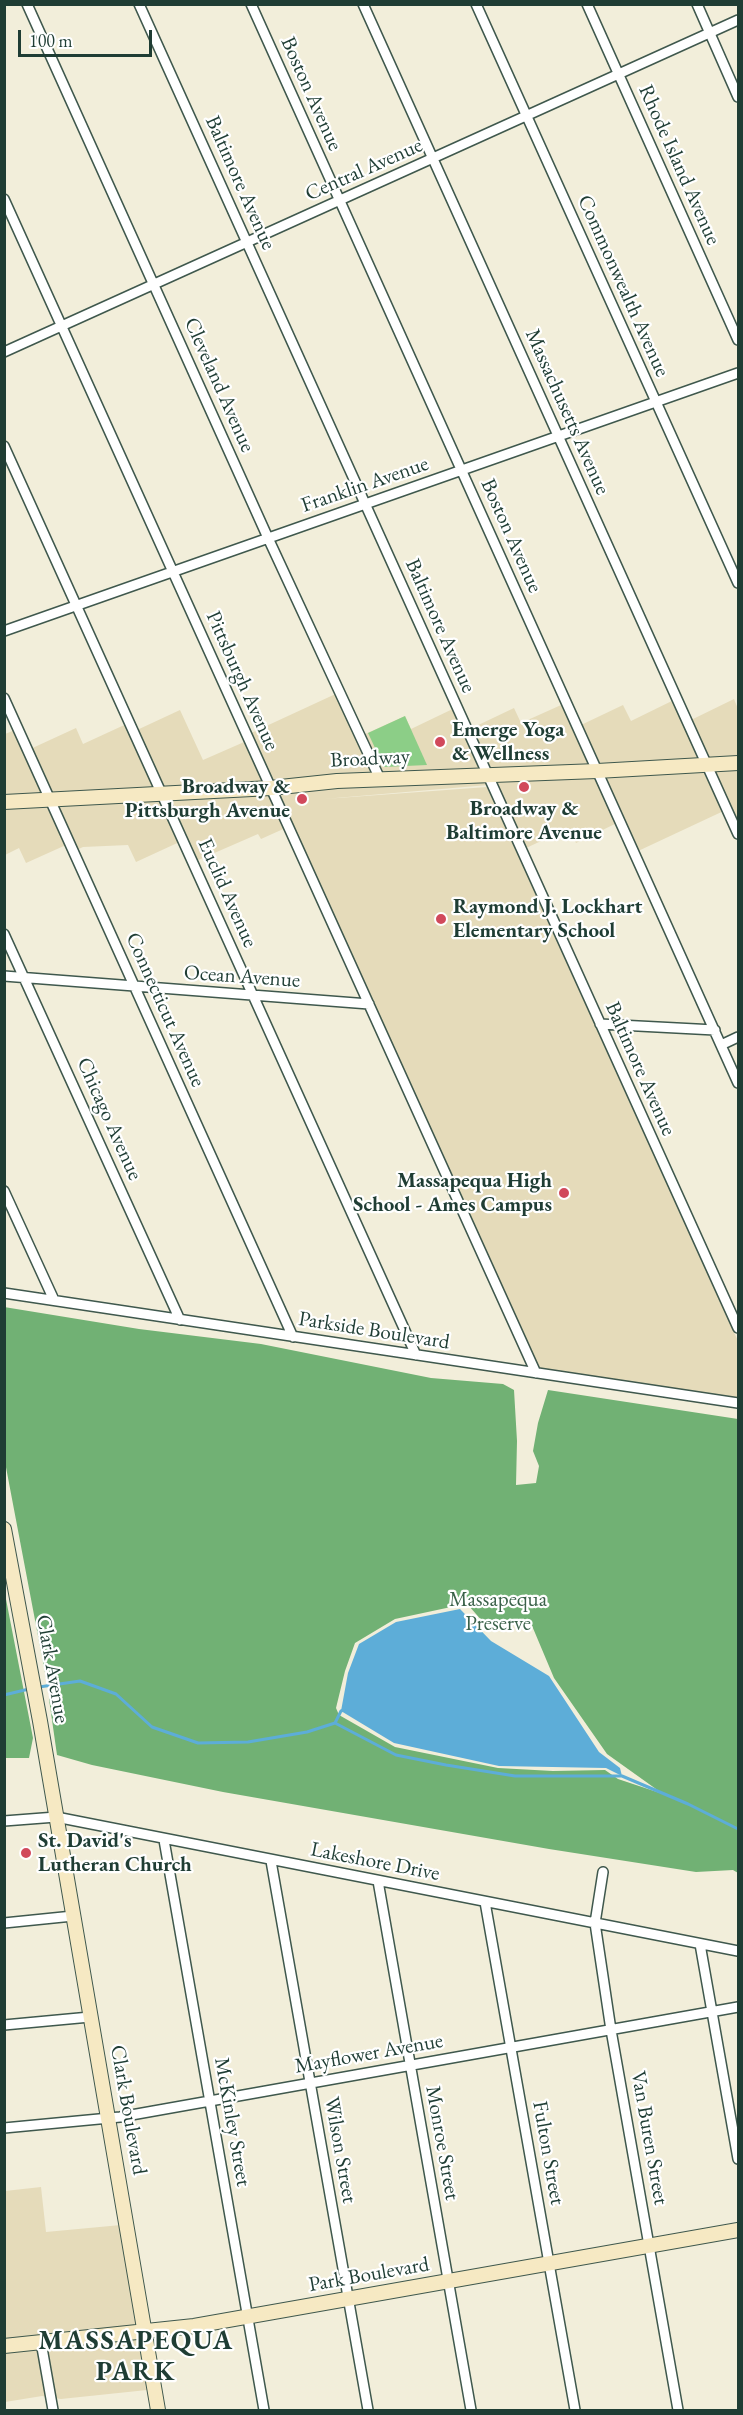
<!DOCTYPE html>
<html>
<head>
<meta charset="utf-8">
<style>
	body { margin:0 }
	#map { position:relative; width:743px; height:2415px; overflow:hidden; background:#f2eeda; font-family:"EB Garamond",serif }
	canvas { display:block }
	.frame { position:absolute; inset:0; border:6px solid #1f3d34; pointer-events:none }
	.scale { position:absolute; left:18px; top:30px; width:134px; height:27px; box-sizing:border-box; border:3px solid #1f3d34; border-top:0; padding-left:8px; font-size:18px; line-height:21px; white-space:nowrap; color:#1f3d34; -webkit-text-stroke:4px #fff; paint-order:stroke }
</style>
</head>
<body>
<div id="map">
<canvas width="743" height="2415"></canvas>
<div class="frame"></div>
<div class="scale">100 m</div>
</div>
<script>
const ctx = document.querySelector('canvas').getContext('2d');
ctx.lineJoin = 'round';
function paint(path, color) { ctx.fillStyle = color; ctx.fill(path, 'evenodd'); }
function strokePath(path, color, width, dash) { ctx.strokeStyle = color; ctx.lineWidth = width; ctx.lineCap = dash ? 'butt' : 'round'; ctx.setLineDash(dash || []); ctx.stroke(path); }
function label(font, color, halo, rows, align = 'center') {
  ctx.font = font + ' "EB Garamond",serif'; ctx.lineWidth = 4.5; ctx.setLineDash([]); ctx.textBaseline = 'middle'; ctx.strokeStyle = halo; ctx.fillStyle = color; for (const [text, x, y, turn = 0] of rows) {
    ctx.save(); ctx.translate(x, y); ctx.rotate((+turn || 0) * Math.PI / 180); ctx.textAlign = isNaN(turn) ? turn : align; if (halo) ctx.strokeText(text, 0, 0); ctx.fillText(text, 0, 0); ctx.restore();
  }
}
paint(new Path2D(`
	M342,691L363,735L405,716L411,729L461,705L472,728L514,708L521,723L570,701L581,725L623,705L631,721L680,697L691,720L734,699L738,709V826L730,808L636,852L623,820L576,843L569,828L524,849L488,785L324,799L487,787L738,1341V1398L537,1371L386,1036L283,802H280L290,826L261,839L258,834L196,861L186,839L136,862L128,845L83,847L70,853L66,845L26,863L19,848L5,855V734L15,730L26,751L76,728L83,744L133,721L137,730L180,710L203,760L251,739L249,734Z
	M41,2187L46,2232L121,2225L147,2390L61,2399L42,2396L5,2402V2191Z`), '#e5dbba');
paint(new Path2D(`
	M405,716L427,765L384,767L368,733Z`), '#8cce87');
paint(new Path2D(`
	M4,1307L139,1329L261,1344L431,1378L503,1384L514,1390L517,1441L516,1485L536,1483L539,1466L533,1451L538,1423L548,1390L738,1419V1873L733,1870L696,1872L549,1849L223,1792L92,1765L57,1755L49,1699L56,1689L59,1678H46L5,1462ZM469,1606L483,1622L497,1631L515,1619L530,1621L554,1678L607,1754L663,1794L618,1779L605,1770L553,1771L498,1768L395,1747L339,1715L336,1708L345,1671L355,1643L395,1619L451,1607Z
	M5,1594L33,1738L29,1758H5Z`), '#71b174');
paint(new Path2D(`
	M460,1609L491,1641L549,1676L599,1752L620,1768L622,1776L606,1768L499,1766L394,1743L341,1711L348,1673L359,1644L396,1622Z`), '#5dadd8');
strokePath(new Path2D(`
	M39,1687L80,1681L116,1694L152,1727L198,1743L248,1742L307,1732L335,1723L396,1755L446,1765L515,1776H622L688,1804L738,1829
	M4,1695L29,1689
	M335,1723L341,1711L344,1710`), '#5dadd8', 3);
const street = new Path2D(`
	M27,4L268,538L380,779
	M139,4L738,1328
	M251,4L738,1083
	M363,4L738,834
	M476,4L738,583
	M587,4L738,340
	M697,4L738,97
	M4,199L536,1373
	M4,352L738,20
	M4,446L416,1355
	M4,631L738,373
	M4,698L293,1337
	M4,934L180,1320
	M4,976L369,1004
	M600,1024L715,1030
	M721,1045L738,1037
	M4,1191L54,1300
	M4,1293L738,1403
	M4,1821L56,1817L738,1951
	M164,1840L264,2410
	M271,1861L368,2410
	M603,1872L595,1923L611,2030L678,2410
	M378,1881L471,2410
	M485,1902L575,2410
	M4,1923L73,1916
	M700,1944L738,2159
	M4,2025L90,2017
	M4,2128L120,2117L738,2007
	M41,2342L53,2410`);
const secondary = new Path2D(`
	M4,802L271,788L337,781L597,771L738,763
	M4,1529L40,1721L158,2410
	M4,2346L194,2326L738,2230`);
strokePath(street, '#3f584d', 12);
strokePath(secondary, '#3f584d', 16);
strokePath(street, '#fff', 9);
strokePath(secondary, '#f6e9c3', 14);
for (const [x, y, r, color] of [
	[440,742,6,"#d1495b"],
	[524,787,6,"#d1495b"],
	[302,799,6,"#d1495b"],
	[441,919,6,"#d1495b"],
	[564,1193,6,"#d1495b"],
	[26,1853,6,"#d1495b"]
]) { const dot = new Path2D(); dot.arc(x, y, r, 0, 2 * Math.PI); ctx.fillStyle = color; ctx.fill(dot); strokePath(dot, '#fff', 2); }
label('21px', '#1f3d34', '#fff', [
	["Boston Avenue",311,94,66],
	["Rhode Island Avenue",679,165,66],
	["Central Avenue",364,170,-24],
	["Baltimore Avenue",240,183,66],
	["Commonwealth Avenue",623,286,66],
	["Cleveland Avenue",219,385,66],
	["Massachusetts Avenue",567,412,66],
	["Franklin Avenue",365,485,-19],
	["Boston Avenue",511,536,66],
	["Baltimore Avenue",440,626,66],
	["Pittsburgh Avenue",242,681,66],
	["Broadway",370,759,-3],
	["Euclid Avenue",227,893,66],
	["Ocean Avenue",242,977,4],
	["Connecticut Avenue",165,1010,66],
	["Baltimore Avenue",640,1069,66],
	["Chicago Avenue",109,1119,66],
	["Parkside Boulevard",374,1331,9],
	["Clark Avenue",52,1669,80],
	["Lakeshore Drive",375,1862,11],
	["Mayflower Avenue",369,2054,-10],
	["Clark Boulevard",128,2110,80],
	["McKinley Street",232,2122,80],
	["Van Buren Street",649,2138,80],
	["Monroe Street",442,2143,80],
	["Wilson Street",340,2150,80],
	["Fulton Street",548,2153,80],
	["Park Boulevard",369,2275,-10]
]);
label('bold 21px', '#1f3d34', '#fff', [
	["Emerge Yoga",452,730],
	["& Wellness",452,754],
	["Broadway &",290,787,"right"],
	["Pittsburgh Avenue",290,811,"right"],
	["Broadway &",524,809,"center"],
	["Baltimore Avenue",524,833,"center"],
	["Raymond J. Lockhart",453,907],
	["Elementary School",453,931],
	["Massapequa High",552,1181,"right"],
	["School - Ames Campus",552,1205,"right"],
	["St. David's",38,1841],
	["Lutheran Church",38,1865]
], 'left');
label('21px', '#3a6149', '#fff', [
	["Massapequa",498,1600],
	["Preserve",498,1624]
]);
ctx.letterSpacing = '1.5px';
label('bold 27px', '#1f3d34', '#fff', [
	["MASSAPEQUA",136,2342],
	["PARK",136,2373]
]);
ctx.letterSpacing = '0px';
</script>
</body>
</html>
